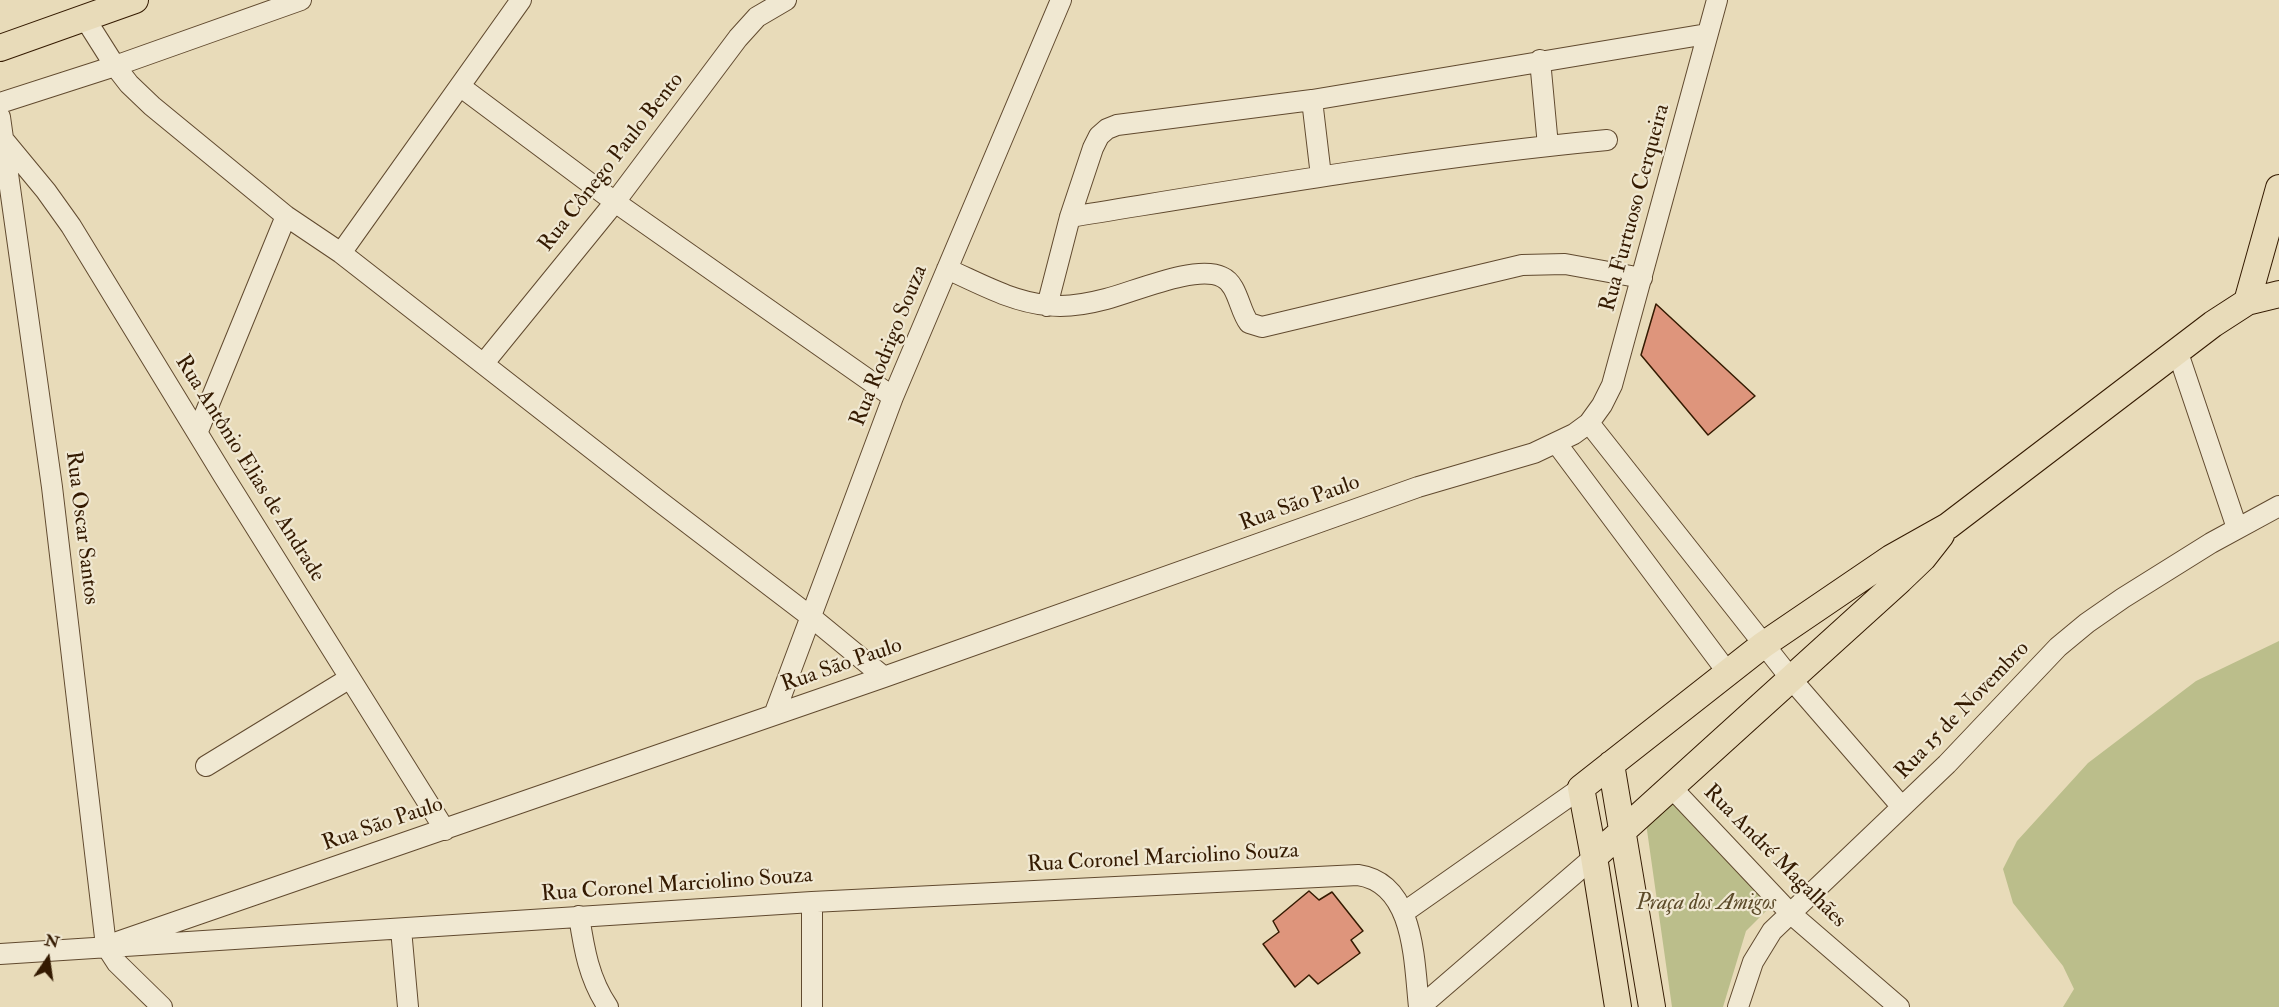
<!DOCTYPE html>
<html>
<head>
<meta charset="utf-8">
<style>
	body { margin:0 }
	#map { position:relative; width:2279px; height:1007px; overflow:hidden; background:#e8dbb9; font-family:"IM FELL Double Pica",serif }
	canvas { display:block }
	.north { position:absolute; left:18px; top:929px; width:60px; height:60px; -webkit-text-stroke:4px #f0e8d2; paint-order:stroke; rotate:13deg; font-size:16px; font-weight:700; line-height:24px; text-align:center; color:#341a01 }
	.north::after { content:''; display:block; margin:auto; width:21px; height:27px; background:#341a01; clip-path:polygon(50% 0,100% 100%,50% 72%,0 100%) }
</style>
</head>
<body>
<div id="map">
<canvas width="2279" height="1007"></canvas>
<div class="north">N</div>
</div>
<script>
const ctx = document.querySelector('canvas').getContext('2d');
ctx.lineJoin = 'round';
function paint(path, color) { ctx.fillStyle = color; ctx.fill(path, 'evenodd'); }
function strokePath(path, color, width, dash) { ctx.strokeStyle = color; ctx.lineWidth = width; ctx.lineCap = dash ? 'butt' : 'round'; ctx.setLineDash(dash || []); ctx.stroke(path); }
function label(font, color, halo, rows, align = 'center') {
  ctx.font = font + ' "IM FELL Double Pica",serif'; ctx.lineWidth = 4.5; ctx.setLineDash([]); ctx.textBaseline = 'middle'; ctx.strokeStyle = halo; ctx.fillStyle = color; for (const [text, x, y, turn = 0] of rows) {
    ctx.save(); ctx.translate(x, y); ctx.rotate((+turn || 0) * Math.PI / 180); ctx.textAlign = isNaN(turn) ? turn : align; if (halo) ctx.strokeText(text, 0, 0); ctx.fillText(text, 0, 0); ctx.restore();
  }
}
paint(new Path2D(`
	M2279,641V1007H2063L2074,989L2063,966L2013,903L2003,869L2017,841L2088,763L2196,681Z
	M1670,793L1767,900V910L1746,931L1723,1007H1672L1646,823Z`), '#bbbe8b');
const building = new Path2D(`
	M1656,304L1755,396L1708,435L1641,355Z
	M1309,891L1319,900L1332,892L1363,931L1351,940L1360,953L1318,984L1309,975L1295,987L1263,944L1279,932L1273,921Z`);
paint(building, '#de957c');
strokePath(building, '#341a01', 1.5);
const minor = new Path2D(`
	M84,17L115,66L129,84L152,106L286,216L341,253L659,501L811,617L884,677
	M1540,60L1548,146
	M461,87L615,202L893,397
	M1312,100L1321,176
	M0,103L115,66L301,0
	M0,117L52,487L106,946L117,963L162,1007
	M3,139L46,191L71,226L223,475L445,830
	M1070,217C1249,188 1427,157 1607,140
	M341,253L521,0
	M947,269C979,283 1012,302 1047,305C1066,308 1087,304 1106,299C1134,292 1196,264 1222,277C1238,284 1239,310 1249,323L1262,327L1522,265L1565,264L1642,278
	M1047,306L1070,217L1093,148L1099,136L1107,129L1117,125L1312,100L1707,34
	M2177,350L2237,528
	M484,363L615,202L738,38L757,17L786,0
	M1589,423L1792,680L1902,807
	M198,431L286,216
	M1557,444L1728,673
	M774,715L893,397L1061,0
	M206,766L350,678
	M1671,787L1790,913L1899,1007
	M1403,913L1581,788
	M579,916C584,949 589,979 608,1007
	M401,929L408,1007
	M106,946L884,677L1418,487L1534,453L1574,434L1589,423L1602,405L1612,385L1717,0
	M0,954L812,902L1358,875C1415,883 1414,962 1419,1007
	M812,1007V902
	M1420,1007L1594,857
	M1738,1007L1753,962L1772,931L1947,764L2058,647L2087,623L2123,598L2211,543L2279,506`);
const major = new Path2D(`
	M0,48L135,0
	M2247,302L2279,188
	M1611,764L1652,1007
	M1594,857L1900,580L1923,558L1941,535
	M1618,1007L1594,857L1581,788L1763,645L1891,558L1948,526L2213,324L2247,302L2279,294`);
strokePath(minor, '#614a2f', 22);
strokePath(major, '#341a01', 28);
strokePath(minor, '#f0e8d2', 20);
strokePath(major, '#e8dbb9', 26);
label('22px', '#341a01', '#f0e8d2', [
	["Rua Cônego Paulo Bento",612,163,-52],
	["Rua Furtuoso Cerqueira",1636,208,-75],
	["Rua Rodrigo Souza",890,346,-68],
	["Rua Antônio Elias de Andrade",249,469,58],
	["Rua São Paulo",1300,504,-20],
	["Rua Oscar Santos",81,528,83],
	["Rua São Paulo",842,666,-19],
	["Rua 15 de Novembro",1963,711,-46],
	["Rua São Paulo",383,825,-19],
	["Rua André Magalhães",1774,857,45],
	["Rua Coronel Marciolino Souza",1163,859,-3],
	["Rua Coronel Marciolino Souza",677,886,-4]
]);
label('italic 22px', '#5c4b2a', '#f0e8d2', [
	["Praça dos Amigos",1706,904]
]);
</script>
</body>
</html>
